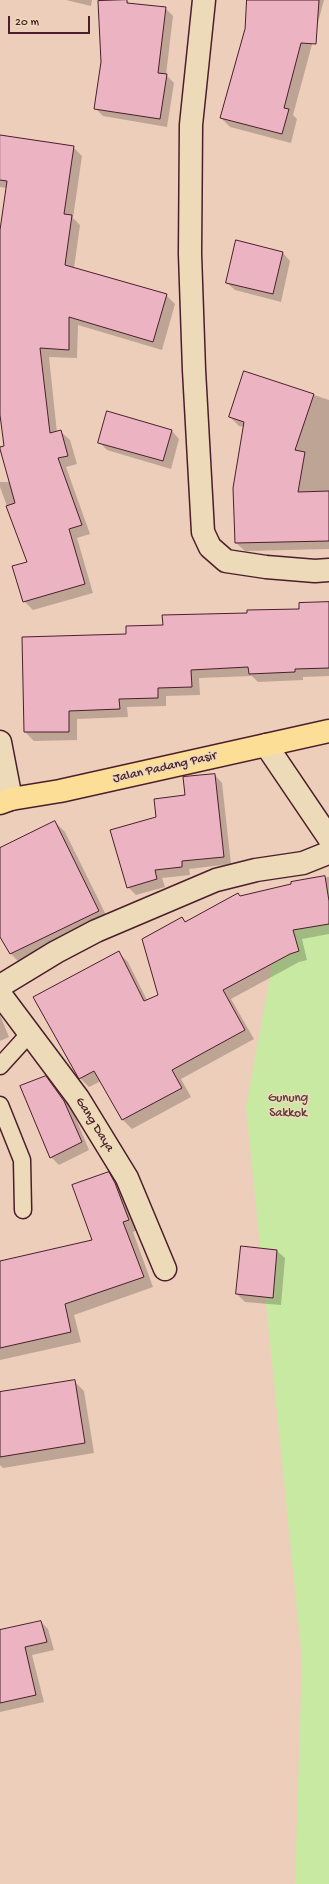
<!DOCTYPE html>
<html>
<head>
<meta charset="utf-8">
<style>
	body { margin:0 }
	#map { position:relative; width:329px; height:1884px; overflow:hidden; background:#edcebb; font-family:"Gochi Hand",sans-serif }
	canvas { display:block }
	.scale { position:absolute; left:8px; top:16px; width:82px; height:18px; box-sizing:border-box; border:2px solid #4a1f2b; border-top:0; padding-left:5px; font-size:12px; line-height:14px; white-space:nowrap; color:#4a1f2b; -webkit-text-stroke:3px #eddab8; paint-order:stroke }
</style>
</head>
<body>
<div id="map">
<canvas width="329" height="1884"></canvas>
<div class="scale">20 m</div>
</div>
<script>
const ctx = document.querySelector('canvas').getContext('2d');
ctx.lineJoin = 'round';
function paint(path, color) { ctx.fillStyle = color; ctx.fill(path, 'evenodd'); }
function strokePath(path, color, width, dash) { ctx.strokeStyle = color; ctx.lineWidth = width; ctx.lineCap = dash ? 'butt' : 'round'; ctx.setLineDash(dash || []); ctx.stroke(path); }
function label(font, color, halo, rows, align = 'center') {
  ctx.font = font + ' "Gochi Hand",sans-serif'; ctx.lineWidth = 3.5; ctx.setLineDash([]); ctx.textBaseline = 'middle'; ctx.strokeStyle = halo; ctx.fillStyle = color; for (const [text, x, y, turn = 0] of rows) {
    ctx.save(); ctx.translate(x, y); ctx.rotate((+turn || 0) * Math.PI / 180); ctx.textAlign = isNaN(turn) ? turn : align; if (halo) ctx.strokeText(text, 0, 0); ctx.fillText(text, 0, 0); ctx.restore();
  }
}
paint(new Path2D(`
	M329,888V1884H295L302,1659L246,1107L278,933Z`), '#c8e9a2');
paint(new Path2D(`
	M66,0H92L91,6Z
	M248,0H324L293,115L297,119L291,143L230,127L221,118L246,30Z
	M127,1L130,4L165,8L173,16L166,75L174,83L167,127L103,116L95,108L102,62Z
	M0,136L73,147L82,156L73,218L80,225L74,268L166,295L175,304L162,350L78,325L77,358L49,357L57,433L61,432L70,440L77,464L66,467L90,534L77,538L93,593L33,610L24,601L28,563L0,487V482H10L0,403V238L7,188L0,187Z
	M283,253L290,261L281,302L235,290L227,283Z
	M245,372L329,400V549L245,551L236,543L244,427L239,426L230,417Z
	M172,431L179,439L171,469L107,450L99,442Z
	M329,603V676L303,677V680L258,682L252,676L199,678L200,695L166,696V706L127,707L128,717L77,719V740L34,741L25,732L23,638L127,635L164,626L248,614L300,610Z
	M215,775L222,783L231,864L189,869L190,875L162,878L165,887L136,895L128,887L186,796Z
	M55,822L65,832L109,921L21,964L11,954L0,933V849Z
	M329,877V934L302,939L307,960L299,962L231,999L254,1039L181,1079L191,1097L132,1129L123,1120L101,1081L89,1087L80,1078L119,953L128,962L147,1000L159,995L182,918L186,922L241,897L292,884V883Z
	M0,1015L9,1037L0,1041Z
	M45,1077L72,1109L89,1150L59,1165L51,1157Z
	M108,1173L119,1183L138,1230L133,1232L153,1287L74,1315L81,1342L0,1360V1262L93,1241Z
	M242,1247L277,1251L285,1258L281,1305L245,1302L237,1294Z
	M74,1381L84,1391L94,1453L3,1468L0,1465V1393Z
	M41,1622L48,1629L54,1650L32,1655L44,1702L0,1712V1631Z`), '#0003');
const building = new Path2D(`
	M127,0V3L166,7L158,73L167,74L160,119L94,109L101,62L98,1Z
	M247,0H319L316,44L301,43L284,108L289,109L282,134L220,118L245,29Z
	M0,135L74,146L64,214L72,215L65,265L167,294L153,342L69,317V350L40,348L50,433L61,430L68,456L58,458L82,525L69,529L85,584L23,602L12,566L27,562L6,506L15,503L0,449V447L4,446L0,415V230L7,181L0,180Z
	M236,240L283,252L273,294L226,283Z
	M244,371L314,394L295,450L305,452L298,492L329,491V541L235,543L233,488L244,422L229,417Z
	M107,411L172,430L163,461L98,443Z
	M329,602V668L295,669V672L249,674L248,667L191,670L192,687L158,688V698L119,699L120,709L69,711V732H24L22,637L126,634V626L163,625L162,615L247,613V610L299,609V603Z
	M215,774L224,857L182,861V867L155,870L157,879L127,888L110,830L156,817L154,799L185,795L183,777Z
	M55,821L99,911L10,954L0,937V848Z
	M325,876L329,901V924L293,930L299,951L290,954L223,990L245,1030L172,1070L182,1088L122,1120L94,1071L79,1079L33,997L119,951L144,1001L158,995L142,939L182,917L185,922L238,893L240,896L291,884V882Z
	M46,1076L64,1101L82,1142L50,1158L20,1086Z
	M109,1172L115,1183L129,1220L123,1222L144,1277L65,1304L71,1332L0,1348V1261L92,1240L72,1185Z
	M241,1246L277,1250L273,1298L236,1294Z
	M75,1380L85,1443L0,1457V1392Z
	M41,1621L47,1642L25,1647L36,1695L0,1703V1630Z`);
paint(building, '#ecb3c3');
strokePath(building, '#4a1f2b', 1);
const lane = new Path2D(`
	M0,1066L30,1033
	M0,1105L22,1160L23,1210`);
const street = new Path2D(`
	M204,0L191,125L190,254L194,370L203,532L210,547L226,561L266,567L315,571L329,570
	M0,742L11,799
	M266,745L329,838
	M0,986L56,952L96,931L216,880L256,870L303,863L328,853L329,850
	M0,994L78,1098L127,1178L165,1269`);
const highway = new Path2D(`
	M0,803L11,799L60,791L329,731`);
strokePath(lane, '#4a1f2b', 19);
strokePath(street, '#4a1f2b', 25);
strokePath(highway, '#4a1f2b', 25);
strokePath(lane, '#eddab8', 16);
strokePath(street, '#eddab8', 22);
strokePath(highway, '#fdde96', 22);
label('13px', '#4a1f2b', '#eddab8', [
	["Jalan Padang Pasir",165,768,-13],
	["Gang Daya",94,1125,58]
]);
label('13px', '#5d3d3d', '#eddab8', [
	["Gunung",288,1099],
	["Sakkok",288,1114]
]);
</script>
</body>
</html>
